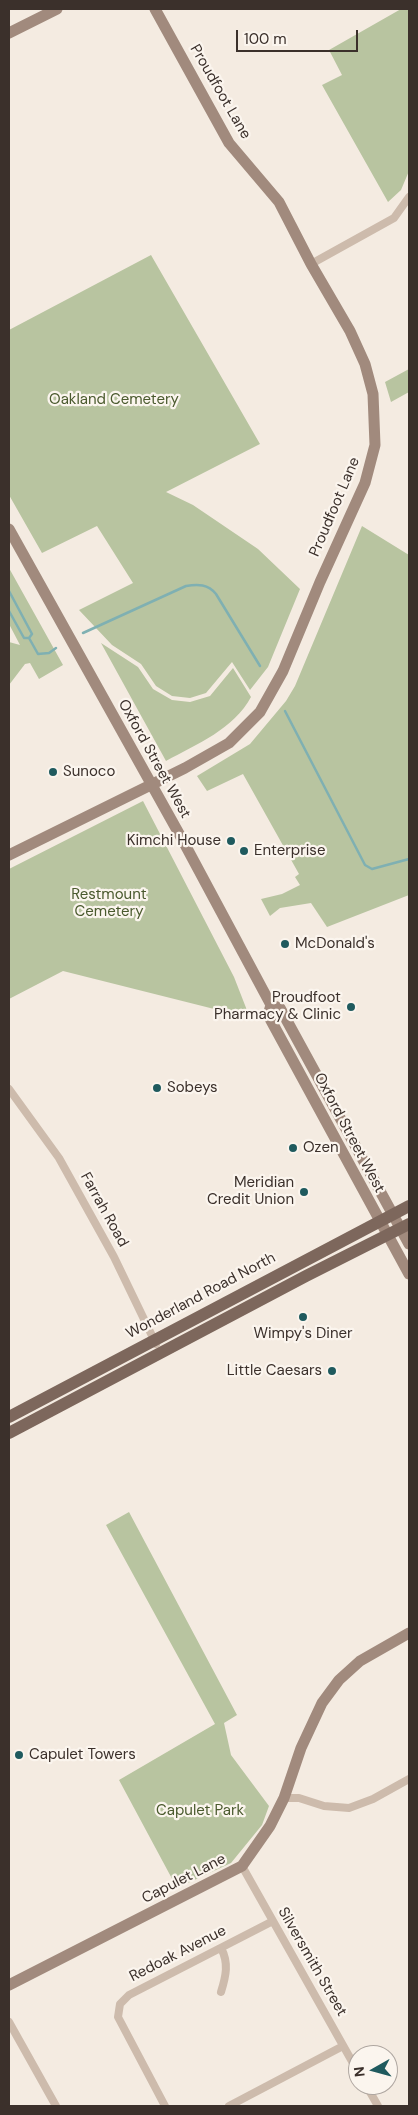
<!DOCTYPE html>
<html>
<head>
<meta charset="utf-8">
<style>
	body { margin:0 }
	#map { position:relative; width:418px; height:2115px; overflow:hidden; background:#f4ebe1; font-family:"DM Sans",sans-serif }
	canvas { display:block }
	.frame { position:absolute; inset:0; border:10px solid #3b302b; pointer-events:none }
	.north { position:absolute; left:348px; top:2045px; width:50px; height:50px; box-sizing:border-box; background:#fbf5ee; border:1px solid #aea6a0; border-radius:50%; rotate:263deg; font-size:14px; font-weight:700; line-height:20px; text-align:center; color:#3b302b }
	.north::after { content:''; display:block; margin:auto; width:18px; height:22px; background:#1f5a5e; clip-path:polygon(50% 0,100% 100%,50% 72%,0 100%) }
	.scale { position:absolute; left:236px; top:30px; width:122px; height:22px; box-sizing:border-box; border:2px solid #3b302b; border-top:0; padding-left:6px; font-size:15px; line-height:18px; white-space:nowrap; color:#3b302b; -webkit-text-stroke:4px #fbf5ee; paint-order:stroke }
</style>
</head>
<body>
<div id="map">
<canvas width="418" height="2115"></canvas>
<div class="frame"></div>
<div class="north">N</div>
<div class="scale">100 m</div>
</div>
<script>
const ctx = document.querySelector('canvas').getContext('2d');
ctx.lineJoin = 'round';
function paint(path, color) { ctx.fillStyle = color; ctx.fill(path, 'evenodd'); }
function strokePath(path, color, width, dash) { ctx.strokeStyle = color; ctx.lineWidth = width; ctx.lineCap = dash ? 'butt' : 'round'; ctx.setLineDash(dash || []); ctx.stroke(path); }
function label(font, color, halo, rows, align = 'center') {
  ctx.font = font + ' "DM Sans",sans-serif'; ctx.lineWidth = 4.5; ctx.setLineDash([]); ctx.textBaseline = 'middle'; ctx.strokeStyle = halo; ctx.fillStyle = color; for (const [text, x, y, turn = 0] of rows) {
    ctx.save(); ctx.translate(x, y); ctx.rotate((+turn || 0) * Math.PI / 180); ctx.textAlign = isNaN(turn) ? turn : align; if (halo) ctx.strokeText(text, 0, 0); ctx.fillText(text, 0, 0); ctx.restore();
  }
}
paint(new Path2D(`
	M401,9H409V171L401,190L388,202L322,85L342,75L329,50Z
	M151,255L260,444L166,492L193,505L258,549L300,589L268,667L250,690L232,662L206,693L190,698L172,696L156,686L141,664L112,645L79,610L133,583L97,526L42,553L9,495V330Z
	M409,369V392L391,402L385,382Z
	M362,526L409,555V895L327,927L311,903L280,908L270,916L261,899L282,894L300,885L295,877L299,874L243,774L207,791L197,776L250,744L286,701L295,686Z
	M9,568L63,665L39,679L30,663L25,664L9,685V642L20,645L9,624Z
	M101,643L138,667L153,689L172,700L190,702L210,696L233,668L251,697C234,729 197,744 166,761Z
	M143,801L234,977L250,1018L63,971L9,999V869Z
	M129,1512L237,1715L224,1723L231,1755L269,1806L262,1825L231,1863L177,1888L119,1780L215,1724L106,1525Z`), '#b8c4a0');
strokePath(new Path2D(`
	M9,591L32,634L29,638L38,654L49,653L56,648
	M9,611L24,638H29
	M83,633L186,586C198,584 208,584 216,594L260,666
	M285,711L365,865L372,869L409,859`), '#7fb0b2', 2.5);
strokePath(new Path2D(`
	M311,264L394,218L409,197
	M9,1089L59,1158L114,1257L156,1344
	M284,1798H299L324,1806L349,1808L373,1799L409,1779
	M242,1866L358,2072
	M221,1992C226,1976 229,1963 221,1948
	M9,2022L56,2106
	M366,2085L378,2106
	M165,2106L118,2017L120,2004L129,1995L273,1921
	M229,2106L343,2046`), '#cdbbac', 8);
strokePath(new Path2D(`
	M9,33L57,9
	M9,529L182,839L271,1005L280,1008L409,1244
	M9,855L185,768L229,743L260,712L283,671L320,582L365,483L375,445L373,394L365,364L350,331L311,264L279,202L229,143L155,9
	M271,1005L268,1015L409,1274
	M9,1985L242,1866L270,1826L284,1798L301,1748L322,1703L339,1680L360,1661L409,1633`), '#a18a7d', 11);
strokePath(new Path2D(`
	M9,1417L409,1206
	M9,1433L306,1276L409,1224`), '#7d675c', 12);
for (const [x, y, r, color] of [
	[53,772,5,"#1f5a5e"],
	[231,841,5,"#1f5a5e"],
	[244,851,5,"#1f5a5e"],
	[285,944,5,"#1f5a5e"],
	[351,1007,5,"#1f5a5e"],
	[157,1088,5,"#1f5a5e"],
	[293,1148,5,"#1f5a5e"],
	[304,1192,5,"#1f5a5e"],
	[303,1317,5,"#1f5a5e"],
	[332,1371,5,"#1f5a5e"],
	[19,1755,5,"#1f5a5e"]
]) { const dot = new Path2D(); dot.arc(x, y, r, 0, 2 * Math.PI); ctx.fillStyle = color; ctx.fill(dot); strokePath(dot, '#fbf5ee', 2); }
label('15px', '#3b302b', '#fbf5ee', [
	["Proudfoot Lane",220,92,60],
	["Proudfoot Lane",335,507,-67],
	["Oxford Street West",154,759,61],
	["Oxford Street West",349,1133,62],
	["Farrah Road",104,1210,61],
	["Wonderland Road North",201,1296,-28],
	["Capulet Lane",184,1879,-27],
	["Redoak Avenue",178,1954,-27],
	["Silversmith Street",312,1962,60]
]);
label('15px', '#4a5a2e', '#fbf5ee', [
	["Oakland Cemetery",114,400],
	["Restmount",109,895],
	["Cemetery",109,912],
	["Capulet Park",200,1811]
]);
label('15px', '#3b302b', '#fbf5ee', [
	["Sunoco",63,772],
	["Kimchi House",221,841,"right"],
	["Enterprise",254,851],
	["McDonald's",295,944],
	["Proudfoot",341,998,"right"],
	["Pharmacy & Clinic",341,1015,"right"],
	["Sobeys",167,1088],
	["Ozen",303,1148],
	["Meridian",294,1183,"right"],
	["Credit Union",294,1200,"right"],
	["Wimpy's Diner",303,1334,"center"],
	["Little Caesars",322,1371,"right"],
	["Capulet Towers",29,1755]
], 'left');
</script>
</body>
</html>
